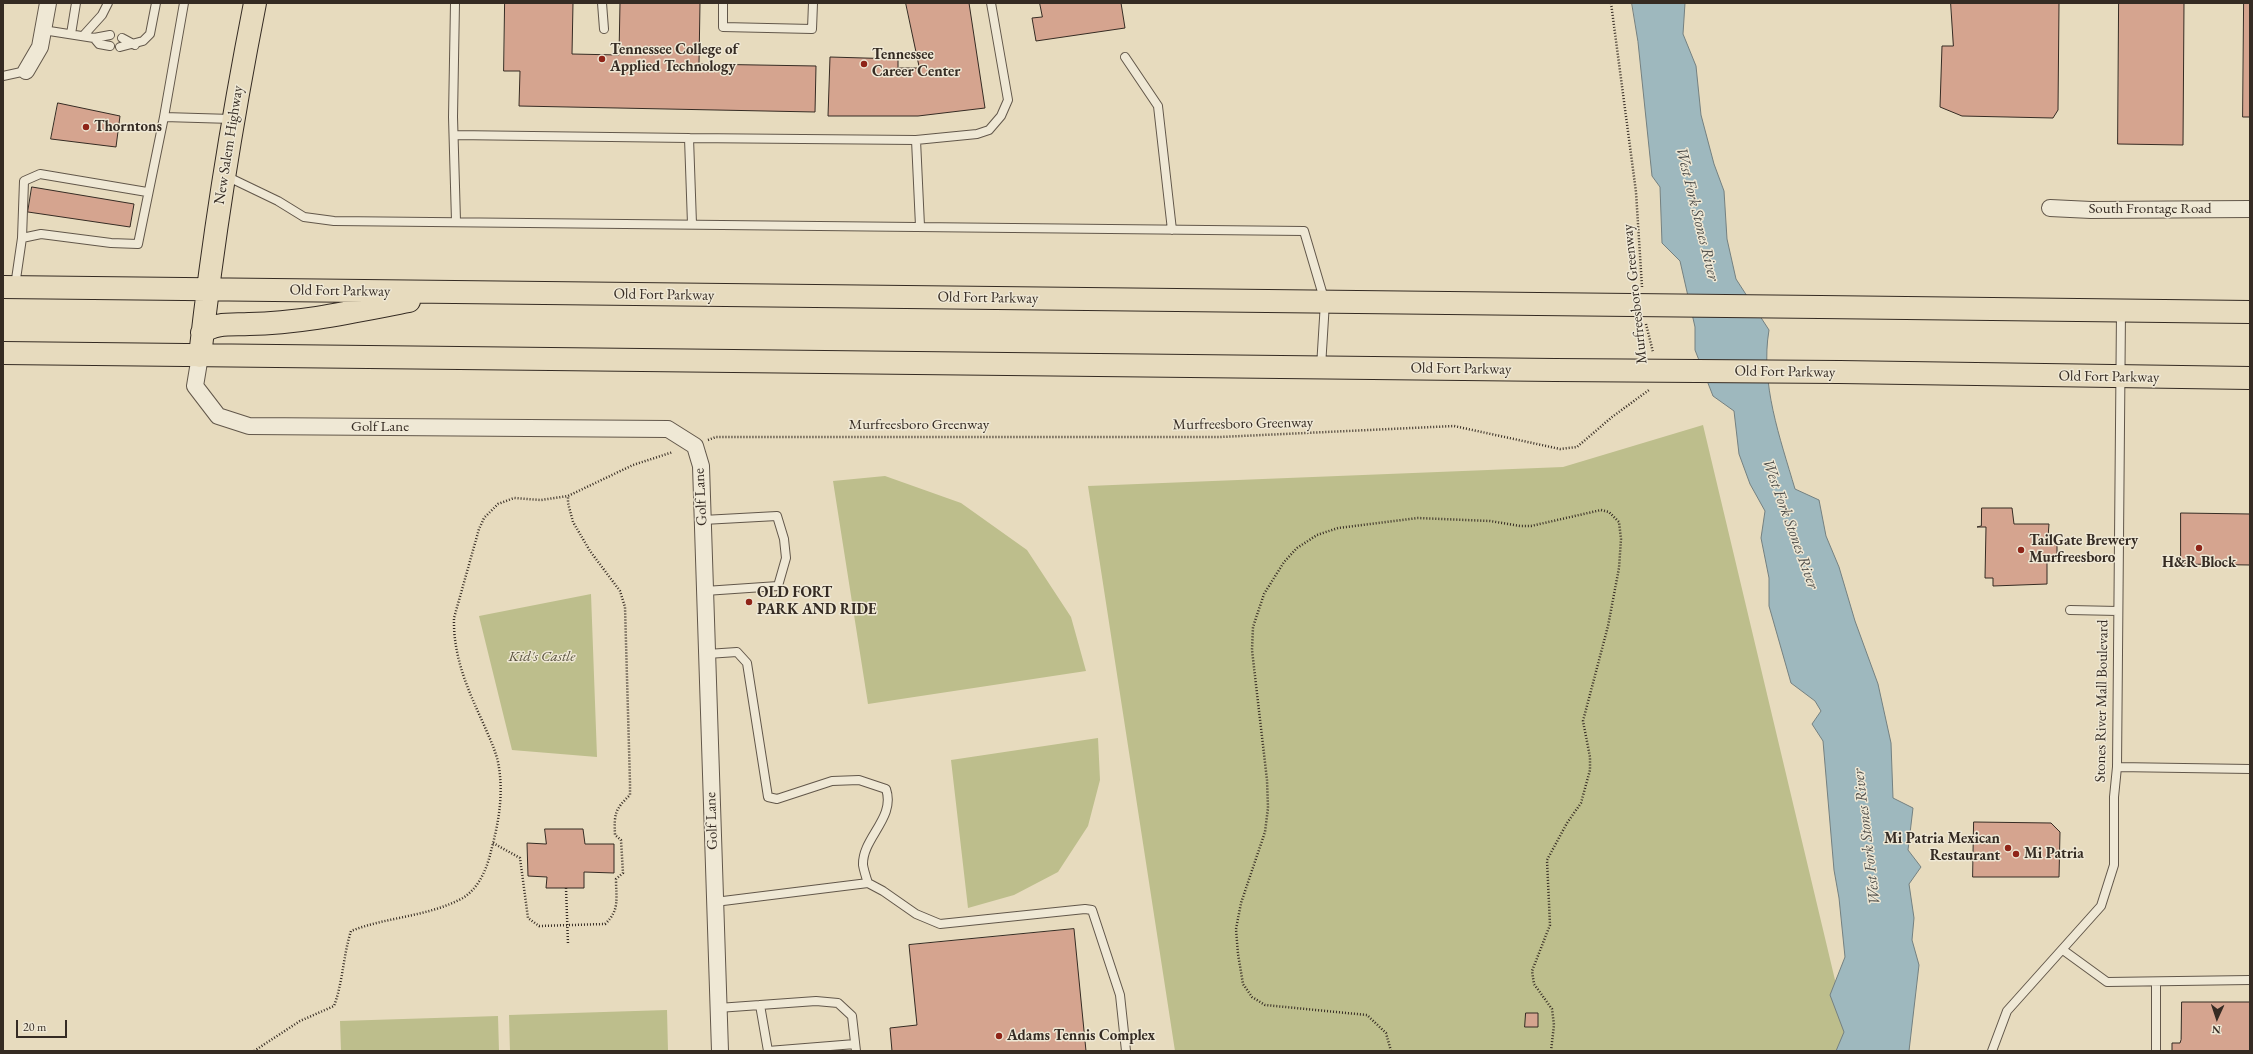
<!DOCTYPE html>
<html>
<head>
<meta charset="utf-8">
<style>
	body { margin:0 }
	#map { position:relative; width:2253px; height:1054px; overflow:hidden; background:#e7dbbe; font-family:"EB Garamond",serif }
	canvas { display:block }
	.frame { position:absolute; inset:0; border:4px solid #352b23; pointer-events:none }
	.north { position:absolute; left:2197px; top:998px; width:40px; height:40px; -webkit-text-stroke:3px #efe8d5; paint-order:stroke; rotate:183deg; font-size:11px; font-weight:700; line-height:16px; text-align:center; color:#352b23 }
	.north::after { content:''; display:block; margin:auto; width:14px; height:18px; background:#352b23; clip-path:polygon(50% 0,100% 100%,50% 72%,0 100%) }
	.scale { position:absolute; left:16px; top:1020px; width:51px; height:18px; box-sizing:border-box; border:2px solid #352b23; border-top:0; padding-left:5px; font-size:12px; line-height:14px; white-space:nowrap; color:#352b23; -webkit-text-stroke:3px #efe8d5; paint-order:stroke }
</style>
</head>
<body>
<div id="map">
<canvas width="2253" height="1054"></canvas>
<div class="frame"></div>
<div class="north">N</div>
<div class="scale">20 m</div>
</div>
<script>
const ctx = document.querySelector('canvas').getContext('2d');
ctx.lineJoin = 'round';
function paint(path, color) { ctx.fillStyle = color; ctx.fill(path, 'evenodd'); }
function strokePath(path, color, width, dash) { ctx.strokeStyle = color; ctx.lineWidth = width; ctx.lineCap = dash ? 'butt' : 'round'; ctx.setLineDash(dash || []); ctx.stroke(path); }
function label(font, color, halo, rows, align = 'center') {
  ctx.font = font + ' "EB Garamond",serif'; ctx.lineWidth = 3; ctx.setLineDash([]); ctx.textBaseline = 'middle'; ctx.strokeStyle = halo; ctx.fillStyle = color; for (const [text, x, y, turn = 0] of rows) {
    ctx.save(); ctx.translate(x, y); ctx.rotate((+turn || 0) * Math.PI / 180); ctx.textAlign = isNaN(turn) ? turn : align; if (halo) ctx.strokeText(text, 0, 0); ctx.fillText(text, 0, 0); ctx.restore();
  }
}
paint(new Path2D(`
	M1703,425L1840,1001L1859,1051H1175L1088,486L1563,467Z
	M885,476L961,503L1027,550L1071,617L1086,671L868,704L833,481Z
	M591,594L597,757L512,750L479,616Z
	M1098,738L1100,780L1088,826L1058,872L1014,895L968,908L951,760Z
	M667,1010L668,1051H510L509,1015Z
	M498,1016L499,1051H341L340,1021Z`), '#bdbe8c');
const water = new Path2D(`
	M1632,3H1685L1683,34L1696,66L1701,115L1714,164L1724,191L1727,239L1736,279L1769,330C1760,383 1780,438 1795,489L1819,500L1826,536L1839,567L1855,621L1878,684L1891,743L1893,798L1913,808L1908,850L1921,867L1909,884L1914,918L1912,940L1919,965L1909,1051H1836L1844,1032L1830,995L1845,957L1839,898L1834,870L1823,741L1812,724L1821,711L1815,701L1791,683L1769,606V578L1761,538L1765,511L1750,484L1739,454L1734,411L1713,396L1695,350V327L1680,261L1662,243L1660,187L1652,176L1638,42Z`);
paint(water, '#9eb8be');
strokePath(water, '#748080', 1);
const building = new Path2D(`
	M505,3H573L572,54L619,55L620,3H700L699,64L816,66L815,112L519,106L520,71H504Z
	M906,3H969L985,108L918,116H828L830,57L898,59V68H919Z
	M1040,3H1121L1125,28L1036,41L1032,18L1042,17Z
	M1951,3H2059L2058,110L2053,118L1962,116L1940,107L1942,46H1953Z
	M2119,3H2184L2183,145L2118,144Z
	M2244,3H2250V117H2243Z
	M58,103L120,116L116,147L51,139Z
	M32,187L134,204L130,227L28,212Z
	M1982,508H2012L2014,524H2049L2048,537H2046V542L2057,543V558L2047,559V584L1993,586V578H1985L1986,527H1977L1981,526Z
	M2181,513L2250,514V565L2181,564Z
	M1974,822L2051,823L2060,832L2059,877H1973Z
	M545,829H583L585,844H614V873L584,872V888H546L547,877L528,876L527,843L546,844Z
	M1074,929L1086,1051H892L890,1028L917,1025L909,945Z
	M2182,1002H2250V1051H2172V1043H2180L2181,1040Z
	M1526,1013H1538V1027H1525Z`);
paint(building, '#d5a48f');
strokePath(building, '#352b23', 1);
const lane = new Path2D(`
	M455,3L453,117L456,221
	M602,3L604,29
	M723,3V27L812,29L813,3
	M43,30L94,38L110,35
	M71,34L76,3
	M83,36L102,15L108,3
	M94,38L99,44L110,46
	M122,38L135,45
	M120,47L143,41L150,34L156,3
	M1125,57L1158,106L1172,230
	M3,76L26,71
	M164,117L184,3
	M454,135L689,138L692,224
	M689,138L916,140
	M226,176L278,201L304,217L334,221L1304,231L1325,302L1321,367
	M920,226L916,140L977,134L989,130L1001,116L1008,100L991,3
	M22,238L24,181L40,174L147,192
	M15,286L22,238L41,234L111,243L138,244L164,117L232,119
	M703,520L777,516L784,539L786,558L778,586L705,591
	M2070,610L2118,611
	M707,654L737,652L747,663L768,797L777,799L832,781L859,780L886,789C896,818 862,838 863,865C864,871 866,877 868,883
	M2117,767L2250,769
	M715,902L868,883L883,891L916,914L940,924L1085,909L1092,910L1120,995L1126,1051
	M2063,950L2107,982L2250,980
	M760,1005L768,1051L855,1044
	M718,1008L816,1001L838,1003L852,1016L856,1051
	M1992,1051L2007,1011L2101,906L2114,865V797L2117,767L2121,311
	M2156,1051V982`);
const street = new Path2D(`
	M26,71L40,47L48,3
	M2050,208L2091,210L2250,209
	M200,356L195,386L218,416L249,426L668,429L695,446L701,466L720,1051`);
const primary = new Path2D(`
	M3,287L1538,304
	M1820,307L2250,312
	M202,333C215,322 233,325 249,324C303,323 356,311 409,301
	M3,353L1555,370
	M200,356C213,238 232,120 255,3
	M1839,372L2250,378`);
strokePath(lane, '#62574a', 10);
strokePath(street, '#62574a', 18);
strokePath(primary, '#352b23', 24);
strokePath(new Path2D(`
	M1611,3L1636,192L1642,287
	M1646,324L1653,352
	M708,440L716,437H1220L1454,426L1560,449L1577,447L1612,417L1649,390
	M493,843L520,858L528,918L539,926L605,924C620,910 616,899 616,879L623,873L621,840L615,835C614,814 615,809 630,795V783L625,607L620,591L590,551L573,522L568,503V496
	M566,888L568,944
	M254,1051L300,1021L334,1006C343,982 343,956 351,931C386,917 426,917 461,899C478,890 487,869 491,851C499,822 504,792 498,762C495,749 489,737 484,725C468,690 453,657 454,618L479,529L484,518L498,504L514,498L541,500L568,496L633,465L673,452
	M1391,1051L1386,1033L1367,1015L1265,1005L1252,997L1243,984L1238,954L1236,929L1241,903L1265,832L1268,808L1267,780L1252,650L1253,627L1264,594L1284,562L1297,548L1317,535L1338,528L1418,518L1490,521L1520,526H1531L1601,510L1609,512L1619,522L1621,539L1619,568L1608,626L1583,721L1590,757V770L1581,803L1567,823L1547,860L1550,925L1532,971L1534,984L1552,1009L1554,1025L1551,1051`), '#352b23', 2.5, [1, 2]);
strokePath(lane, '#efe8d5', 8);
strokePath(street, '#efe8d5', 16);
strokePath(primary, '#e7dbbe', 22);
const primaryBridge = new Path2D(`
	M1538,304L1820,307
	M1555,370L1839,372`);
strokePath(primaryBridge, '#352b23', 24, []);
strokePath(primaryBridge, '#e7dbbe', 22);
for (const [x, y, r, color] of [
	[602,59,4,"#8f2418"],
	[864,64,4,"#8f2418"],
	[86,127,4,"#8f2418"],
	[2199,548,4,"#8f2418"],
	[2021,550,4,"#8f2418"],
	[749,602,4,"#8f2418"],
	[2008,848,4,"#8f2418"],
	[2016,854,4,"#8f2418"],
	[999,1036,4,"#8f2418"]
]) { const dot = new Path2D(); dot.arc(x, y, r, 0, 2 * Math.PI); ctx.fillStyle = color; ctx.fill(dot); strokePath(dot, '#efe8d5', 1.5); }
label('bold 15px', '#352b23', '#efe8d5', [
	["Tennessee College of",610,50],
	["Applied Technology",610,67],
	["Tennessee",872,55],
	["Career Center",872,72],
	["Thorntons",94,127],
	["TailGate Brewery",2029,541],
	["Murfreesboro",2029,558],
	["H&R Block",2199,563,"center"],
	["OLD FORT",757,593],
	["PARK AND RIDE",757,610],
	["Mi Patria Mexican",2000,839,"right"],
	["Restaurant",2000,856,"right"],
	["Mi Patria",2024,854],
	["Adams Tennis Complex",1007,1036]
], 'left');
label('15px', '#352b23', '#efe8d5', [
	["New Salem Highway",229,145,-81],
	["South Frontage Road",2150,209],
	["Old Fort Parkway",340,291,1],
	["Murfreesboro Greenway",1635,294,-96],
	["Old Fort Parkway",664,295,1],
	["Old Fort Parkway",988,298,1],
	["Old Fort Parkway",1461,369,1],
	["Old Fort Parkway",1785,372,1],
	["Old Fort Parkway",2109,377,1],
	["Murfreesboro Greenway",1243,424,-1],
	["Murfreesboro Greenway",919,425],
	["Golf Lane",380,427],
	["Golf Lane",701,497,-93],
	["Stones River Mall Boulevard",2102,701,-89],
	["Golf Lane",712,821,-92]
]);
label('italic 15px', '#57503d', '#efe8d5', [
	["Kid's Castle",542,657]
]);
label('italic 16px', '#4f4e4a', '#efe8d5', [
	["West Fork Stones River",1697,214,76],
	["West Fork Stones River",1790,524,70],
	["West Fork Stones River",1867,837,-97]
]);
</script>
</body>
</html>
